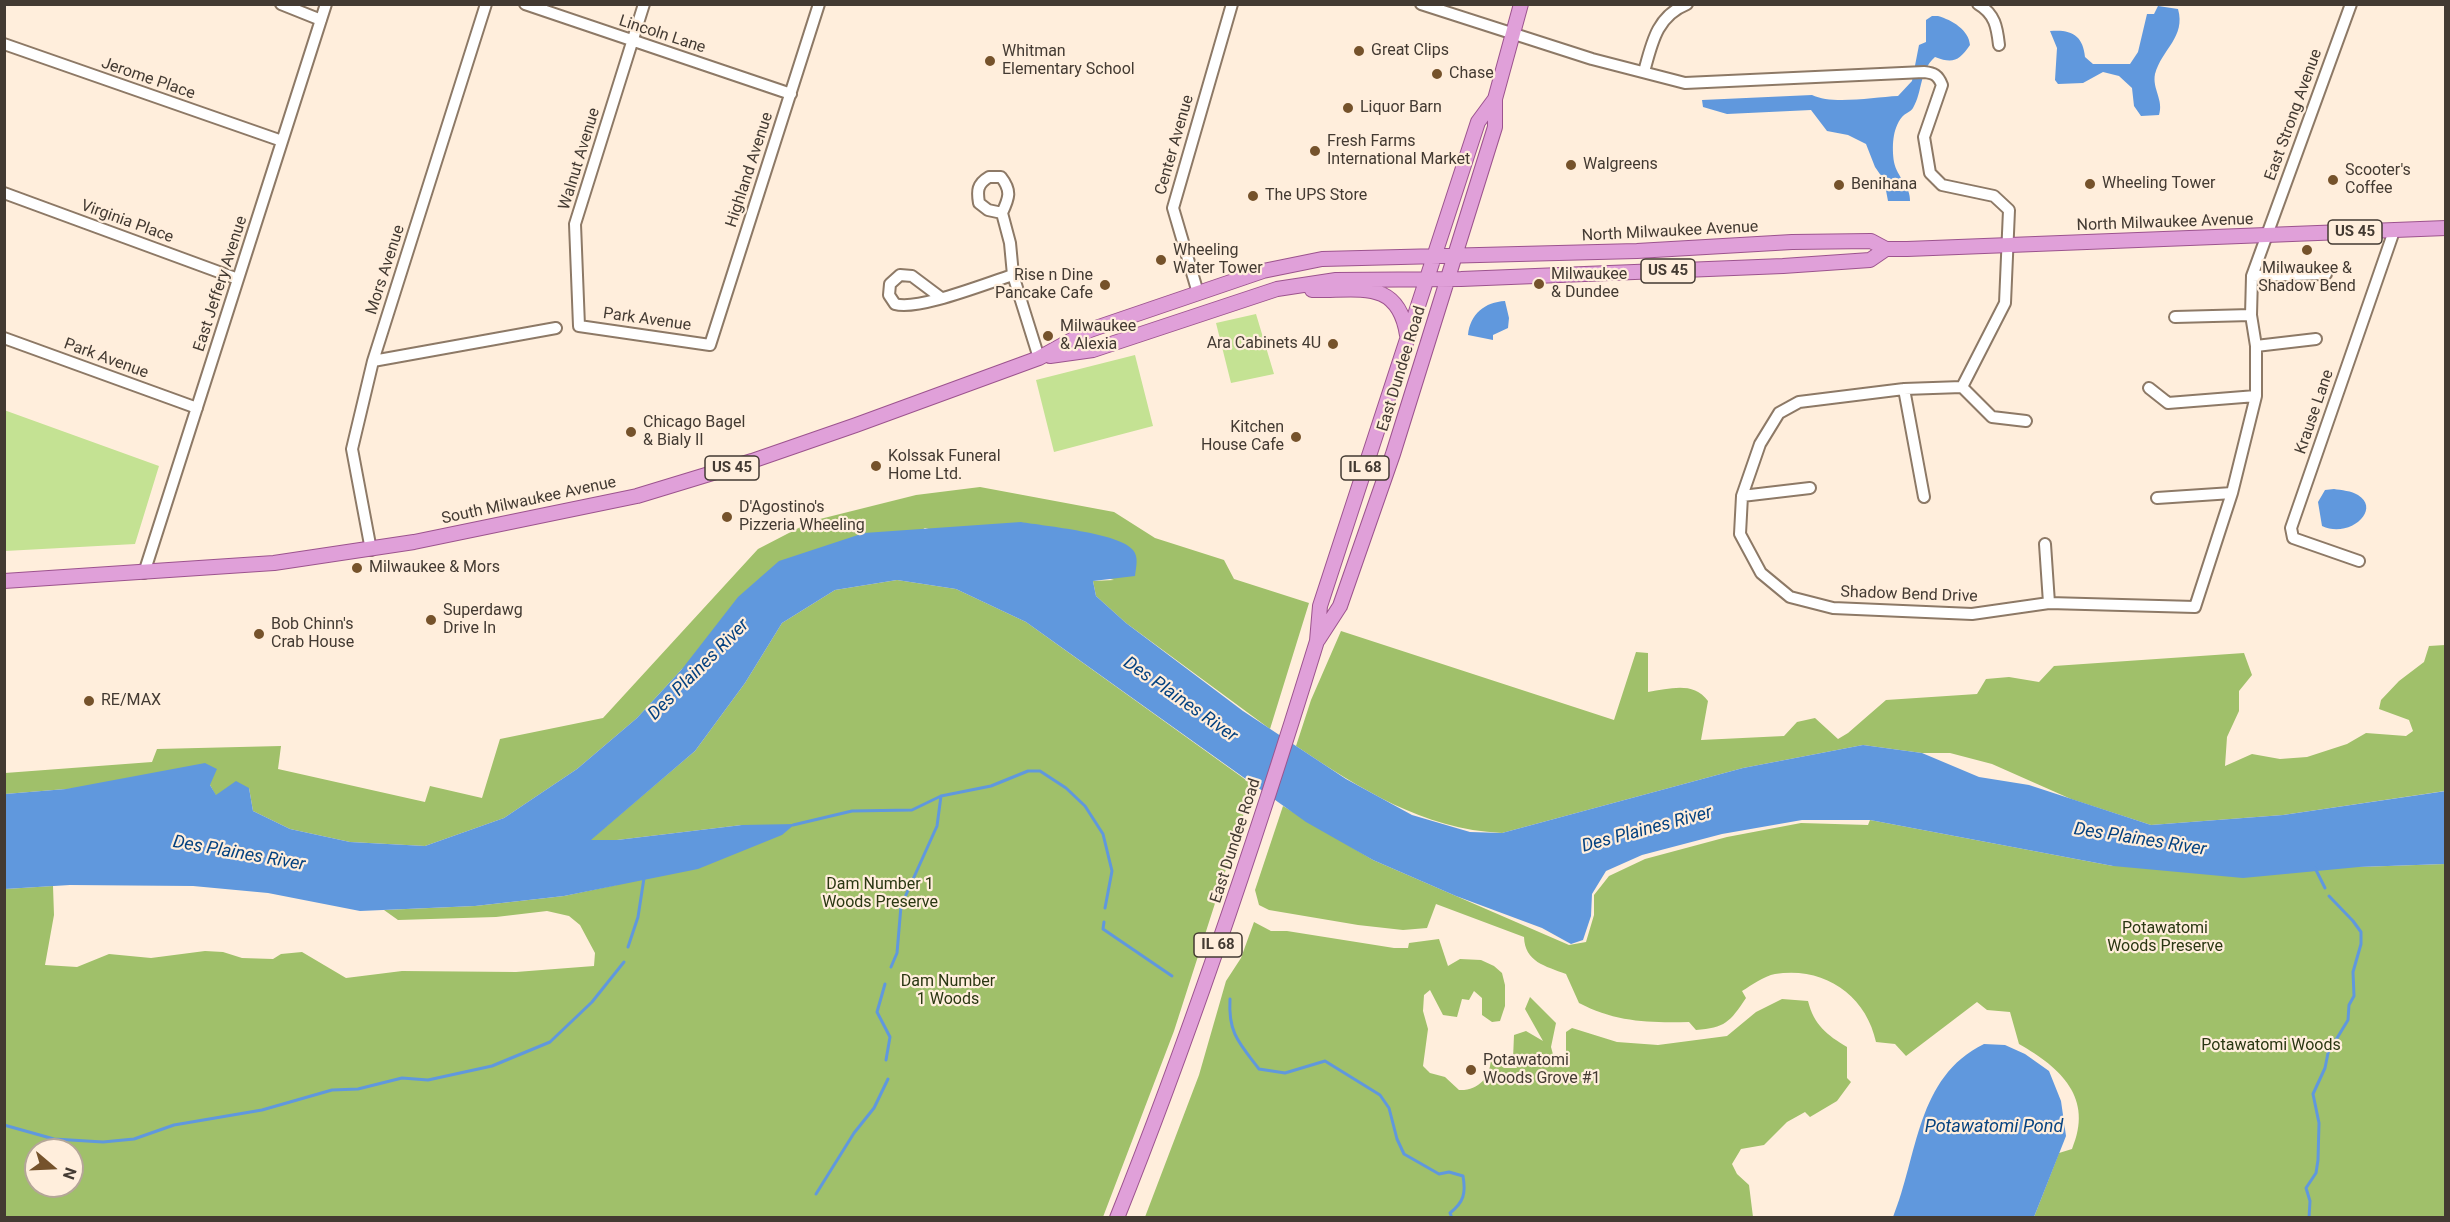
<!DOCTYPE html>
<html>
<head>
<meta charset="utf-8">
<style>
	body { margin:0 }
	#map { position:relative; width:2450px; height:1222px; overflow:hidden; background:#ffeedc; font-family:Roboto,sans-serif }
	canvas { display:block }
	.frame { position:absolute; inset:0; border:6px solid #433a32; pointer-events:none }
	.north { position:absolute; left:24px; top:1138px; width:60px; height:60px; box-sizing:border-box; background:#ffeedc; border:2px solid #b4a698; border-radius:50%; rotate:109deg; font-size:16px; font-weight:700; line-height:24px; text-align:center; color:#433a32 }
	.north::after { content:''; display:block; margin:auto; width:21px; height:27px; background:#75522b; clip-path:polygon(50% 0,100% 100%,50% 72%,0 100%) }
</style>
</head>
<body>
<div id="map">
<canvas width="2450" height="1222"></canvas>
<div class="frame"></div>
<div class="north">N</div>
</div>
<script>
const ctx = document.querySelector('canvas').getContext('2d');
ctx.lineJoin = 'round';
function paint(path, color) { ctx.fillStyle = color; ctx.fill(path, 'evenodd'); }
function strokePath(path, color, width, dash) { ctx.strokeStyle = color; ctx.lineWidth = width; ctx.lineCap = dash ? 'butt' : 'round'; ctx.setLineDash(dash || []); ctx.stroke(path); }
function label(font, color, halo, rows, align = 'center') {
  ctx.font = font + ' Roboto,sans-serif'; ctx.lineWidth = 4.5; ctx.setLineDash([]); ctx.textBaseline = 'middle'; ctx.strokeStyle = halo; ctx.fillStyle = color; for (const [text, x, y, turn = 0] of rows) {
    ctx.save(); ctx.translate(x, y); ctx.rotate((+turn || 0) * Math.PI / 180); ctx.textAlign = isNaN(turn) ? turn : align; if (halo) ctx.strokeText(text, 0, 0); ctx.fillText(text, 0, 0); ctx.restore();
  }
}
paint(new Path2D(`
	M1256,314L1274,374L1231,383L1216,323Z
	M1135,355L1153,426L1054,452L1036,380Z
	M4,410L159,466L135,544L5,551Z`), '#c4e293');
paint(new Path2D(`
	M980,487L1114,512L1155,538L1224,560L1234,579L1309,603L1270,729L1126,623L1096,596L1093,581L1114,580L925,528L682,669L637,718L577,769L504,818L425,846L350,842L290,829L253,811L249,788L216,796L210,785L66,789L5,794V773L152,762L157,749L281,746L278,769L425,802L430,786L482,798L500,739L603,718L758,549L812,521L916,495Z
	M897,580L956,589L1026,622L1253,785L1174,1031L1103,1217L5,1218V889L53,886L54,915L45,965L77,967L109,954L151,958L205,951L223,952L242,958L273,959L281,954L302,952L346,978L402,971L516,972L594,966L595,953L580,925L569,916L547,911L496,917L398,920L384,910L475,906L564,896L616,885L742,825L617,840H590L695,751L745,683L782,623L835,590ZM36,1150H72V1186H36Z
	M1341,631L1614,720L1636,652L1648,653V692C1670,689 1693,681 1708,701L1701,740L1784,736L1797,722L1815,718L1838,739L1848,733L1886,700L1977,694L1986,679L2009,677L2039,682L2054,666L2244,653L2252,675L2239,691V711L2227,737L2225,766L2252,754L2280,759L2307,757L2347,744L2366,733L2406,736L2413,731L2409,720L2379,709L2381,700L2399,681L2424,662L2429,646L2445,645V791L2283,815L2151,825L2071,799L1992,764L1950,753H1922L1863,745L1743,768L1502,833C1422,829 1361,789 1296,746L1311,700Z
	M1283,806L1373,860L1569,945L1586,942L1594,915V895L1609,876L1645,859L1727,837L1801,823L1868,825L1870,820L2113,866L2359,867L2445,864V1217H2034L2059,1153L2072,1149C2094,1098 2061,1068 2019,1044L2010,1012L1987,1010L1977,1002L1906,1056L1895,1044L1876,1042C1866,995 1824,966 1775,974C1764,976 1752,985 1742,991L1746,998C1730,1022 1725,1028 1696,1030L1689,1022C1649,1023 1615,1022 1579,1003L1566,974C1545,966 1525,962 1524,937L1436,904L1427,928L1403,930L1358,925L1269,910L1259,905L1255,890Z
	M1254,922L1271,931H1287L1394,948H1408L1409,943L1439,939L1448,966L1460,959L1481,960L1494,966L1502,973L1505,985V1006L1500,1021L1492,1022L1482,1015V998L1474,991L1469,1000L1462,999L1457,1017L1443,1015L1430,990L1424,995L1423,1011L1428,1029L1423,1066L1430,1073L1445,1077L1459,1090C1478,1091 1490,1078 1491,1059L1504,1068H1517L1513,1059L1514,1035L1526,1031L1543,1041L1525,1009L1530,997L1556,1023L1551,1047L1554,1058H1562L1566,1052V1032L1572,1028L1617,1042L1658,1045L1727,1036L1756,1012L1782,999L1808,1001C1814,1025 1827,1035 1847,1047V1078L1851,1082L1837,1101L1810,1117L1805,1112L1787,1122L1764,1145L1741,1149L1732,1164L1737,1174L1749,1185L1753,1217H1145L1199,1075L1226,981L1241,958Z`), '#a0c06a');
paint(new Path2D(`
	M2158,6L2178,9C2186,37 2162,49 2155,74C2152,89 2164,100 2159,115L2141,116L2134,106L2132,88L2119,76L2103,72L2083,83L2058,84L2055,80L2057,48L2050,31C2071,29 2083,35 2085,57L2093,64H2130L2138,52L2147,14H2154Z
	M1938,16C1952,20 1969,30 1970,45C1959,61 1953,64 1935,57C1919,71 1923,91 1913,108C1911,112 1905,113 1902,117C1892,129 1892,148 1894,162C1897,177 1911,187 1910,201H1888L1884,180L1875,167L1866,144L1848,135L1827,131L1811,110L1727,114L1703,107L1702,100L1812,95C1832,105 1874,97 1898,96L1912,81L1919,45L1926,42V20L1932,16Z
	M1505,301L1509,318L1508,328L1493,335V340L1468,335C1470,314 1485,302 1505,301Z
	M2334,489C2341,490 2352,491 2358,495C2382,510 2349,539 2322,526L2318,502L2325,490Z
	M1021,522C1044,526 1120,533 1133,550C1139,557 1136,567 1135,576L1093,581L1096,596L1126,623L1243,711L1346,779L1412,815L1470,832L1502,833L1743,768L1863,745L1922,753L1979,777L2029,785L2151,825L2283,815L2446,791L2445,864L2359,867L2243,878L2113,866L1870,820H1802L1722,834L1642,855L1606,871L1592,894L1591,916L1583,940L1571,944L1542,928L1456,896L1373,860L1306,822L1026,622L956,589L897,580L835,590L782,623L745,683L695,751L591,840H617L742,825L795,824L782,835L698,869L564,896L475,906L360,911L268,893L193,886L70,885L5,889V794L66,789L205,763L217,769L210,785L216,795L236,781L249,788L253,811L290,829L350,842L425,846L504,818L577,769L637,718L682,669L738,597L779,561L864,533Z
	M1984,1044L2005,1045L2025,1054L2049,1071L2061,1101L2066,1136L2034,1217H1893C1918,1156 1916,1077 1984,1044Z`), '#6098dd');
strokePath(new Path2D(`
	M793,825L852,811L912,810L941,796L991,786L1028,771H1040L1066,788L1085,806L1103,834L1112,871L1105,908
	M2315,868L2325,888
	M1104,922L1103,929L1172,976
	M628,947L638,917L644,878
	M891,967L897,953L901,906L937,826L941,796
	M885,984L877,1012L890,1037L886,1060
	M1230,999C1228,1033 1239,1043 1259,1069L1285,1073L1325,1061L1380,1095L1389,1108L1397,1139L1404,1154L1439,1174L1449,1172L1463,1176C1466,1193 1464,1202 1450,1213L1452,1218
	M4,1125L54,1139L103,1142L134,1139L174,1125L262,1110L332,1090L358,1089L402,1078L428,1080L492,1066L550,1042L592,1002L624,962
	M816,1194L854,1133L874,1108L888,1079
	M2309,1218L2310,1201L2306,1188L2316,1173L2318,1160L2319,1123L2313,1094L2325,1068L2328,1053L2348,1020L2349,1005L2354,996L2353,972L2361,944V932L2353,921L2329,896`), '#6098dd', 3);
const minor = new Path2D(`
	M281,4L321,20
	M525,4L791,94
	M644,4L575,224L579,326L710,345L819,4
	M1421,4L1592,59L1685,83L1924,72C1934,73 1938,75 1942,85L1924,137L1930,173L1942,185L1994,196L2009,210L2005,303L1962,387L1904,389L1799,402L1779,413L1760,444L1742,496L1740,534L1761,573L1790,597L1833,608L1972,614L2049,603L2195,607L2232,493L2256,396V346L2251,315L2252,276L2351,4
	M1978,4C1995,14 1997,27 1999,45
	M4,44L282,141
	M1644,72C1652,42 1657,16 1687,4
	M989,177H1001C1012,191 1009,198 1002,213L988,210L979,203C977,191 977,184 989,177Z
	M4,193L238,279
	M1002,213L1010,243L1013,275L1039,358
	M2252,276L2326,274
	M1198,293L1173,208L1232,4
	M940,297L912,276L900,275L890,284L889,295L895,304C918,311 987,283 1013,275
	M2175,317L2251,315
	M4,338L197,408
	M2256,346L2316,339
	M373,361L556,328
	M1962,387L1992,417L2026,421
	M2149,388L2168,403L2256,396
	M1904,389L1924,497
	M1742,496L1810,488
	M2157,498L2232,493
	M2045,544L2049,603
	M371,550L352,449L373,361L486,4
	M2359,561L2293,538L2291,528L2394,231
	M144,573L326,4`);
const major = new Path2D(`
	M1312,290C1359,291 1398,278 1407,335
	M1050,356L1093,350L1277,289L1336,280L1461,279L1783,266L1870,260L1886,249
	M4,581L274,563L414,542L637,496L752,461L856,425L1039,358L1090,330L1263,271L1322,259L1637,251L1792,242L1871,241L1886,249H1907L2446,228
	M1318,640L1340,606L1393,454L1495,127V99L1521,4
	M1117,1218C1193,1028 1257,836 1317,641L1320,606L1478,122L1495,99`);
strokePath(minor, '#8d7966', 14);
strokePath(major, '#9c538e', 16);
strokePath(minor, '#fff', 10);
strokePath(major, '#e0a0d9', 14);
for (const [x, y, r, color] of [
	[1359,51,6,"#75522b"],
	[990,61,6,"#75522b"],
	[1437,74,6,"#75522b"],
	[1348,108,6,"#75522b"],
	[1315,151,6,"#75522b"],
	[1571,165,6,"#75522b"],
	[2333,180,6,"#75522b"],
	[2090,184,6,"#75522b"],
	[1839,185,6,"#75522b"],
	[1253,196,6,"#75522b"],
	[2307,250,6,"#75522b"],
	[1161,260,6,"#75522b"],
	[1539,284,6,"#75522b"],
	[1105,285,6,"#75522b"],
	[1048,336,6,"#75522b"],
	[1333,344,6,"#75522b"],
	[631,432,6,"#75522b"],
	[1296,437,6,"#75522b"],
	[876,466,6,"#75522b"],
	[727,517,6,"#75522b"],
	[357,568,6,"#75522b"],
	[431,620,6,"#75522b"],
	[259,634,6,"#75522b"],
	[89,701,6,"#75522b"],
	[1471,1070,6,"#75522b"]
]) { const dot = new Path2D(); dot.arc(x, y, r, 0, 2 * Math.PI); ctx.fillStyle = color; ctx.fill(dot); strokePath(dot, '#ffeedc', 2); }
for (const [x, y, w] of [
	[2355,232,54],
	[1668,271,54],
	[732,468,54],
	[1365,468,48],
	[1218,945,48]
]) { const box = new Path2D(); box.roundRect(x - w / 2, y - 12, w, 24, 4.5); ctx.fillStyle = '#ffeedc'; ctx.fill(box); strokePath(box, '#433a32', 1.5); }
label('bold 15px', '#433a32', null, [
	["US 45",2355,232],
	["US 45",1668,271],
	["US 45",732,468],
	["IL 68",1365,468],
	["IL 68",1218,945]
]);
label('16px', '#433a32', '#ffeedc', [
	["Lincoln Lane",662,35,18],
	["Jerome Place",148,79,19],
	["East Strong Avenue",2294,115,-70],
	["Center Avenue",1175,145,-74],
	["Walnut Avenue",580,159,-73],
	["Highland Avenue",750,170,-72],
	["Virginia Place",127,222,20],
	["North Milwaukee Avenue",2165,223,-2],
	["North Milwaukee Avenue",1670,232,-3],
	["Mors Avenue",386,270,-72],
	["East Jeffery Avenue",221,284,-72],
	["Park Avenue",647,320,8],
	["Park Avenue",106,359,20],
	["East Dundee Road",1402,369,-73],
	["Krause Lane",2315,412,-71],
	["South Milwaukee Avenue",529,501,-12],
	["Shadow Bend Drive",1909,595,2],
	["East Dundee Road",1236,841,-72]
]);
label('16px', '#433a32', '#ffeedc', [
	["Great Clips",1371,51],
	["Whitman",1002,52],
	["Elementary School",1002,70],
	["Chase",1449,74],
	["Liquor Barn",1360,108],
	["Fresh Farms",1327,142],
	["International Market",1327,160],
	["Walgreens",1583,165],
	["Scooter's",2345,171],
	["Coffee",2345,189],
	["Wheeling Tower",2102,184],
	["Benihana",1851,185],
	["The UPS Store",1265,196],
	["Wheeling",1173,251],
	["Water Tower",1173,269],
	["Milwaukee &",2307,269,"center"],
	["Shadow Bend",2307,287,"center"],
	["Milwaukee",1551,275],
	["& Dundee",1551,293],
	["Rise n Dine",1093,276,"right"],
	["Pancake Cafe",1093,294,"right"],
	["Milwaukee",1060,327],
	["& Alexia",1060,345],
	["Ara Cabinets 4U",1321,344,"right"],
	["Chicago Bagel",643,423],
	["& Bialy II",643,441],
	["Kitchen",1284,428,"right"],
	["House Cafe",1284,446,"right"],
	["Kolssak Funeral",888,457],
	["Home Ltd.",888,475],
	["D'Agostino's",739,508],
	["Pizzeria Wheeling",739,526],
	["Milwaukee & Mors",369,568],
	["Superdawg",443,611],
	["Drive In",443,629],
	["Bob Chinn's",271,625],
	["Crab House",271,643],
	["RE/MAX",101,701],
	["Potawatomi",1483,1061],
	["Woods Grove #1",1483,1079]
], 'left');
label('16px', '#2a3712', '#ffeedc', [
	["Dam Number 1",880,885],
	["Woods Preserve",880,903],
	["Potawatomi",2165,929],
	["Woods Preserve",2165,947],
	["Dam Number",948,982],
	["1 Woods",948,1000],
	["Potawatomi Woods",2271,1046]
]);
label('italic 18px', '#054280', '#ffeedc', [
	["Des Plaines River",699,670,-45],
	["Des Plaines River",1180,700,35],
	["Des Plaines River",1647,830,-15],
	["Des Plaines River",2140,840,9],
	["Des Plaines River",239,854,10],
	["Potawatomi Pond",1994,1127]
]);
</script>
</body>
</html>
